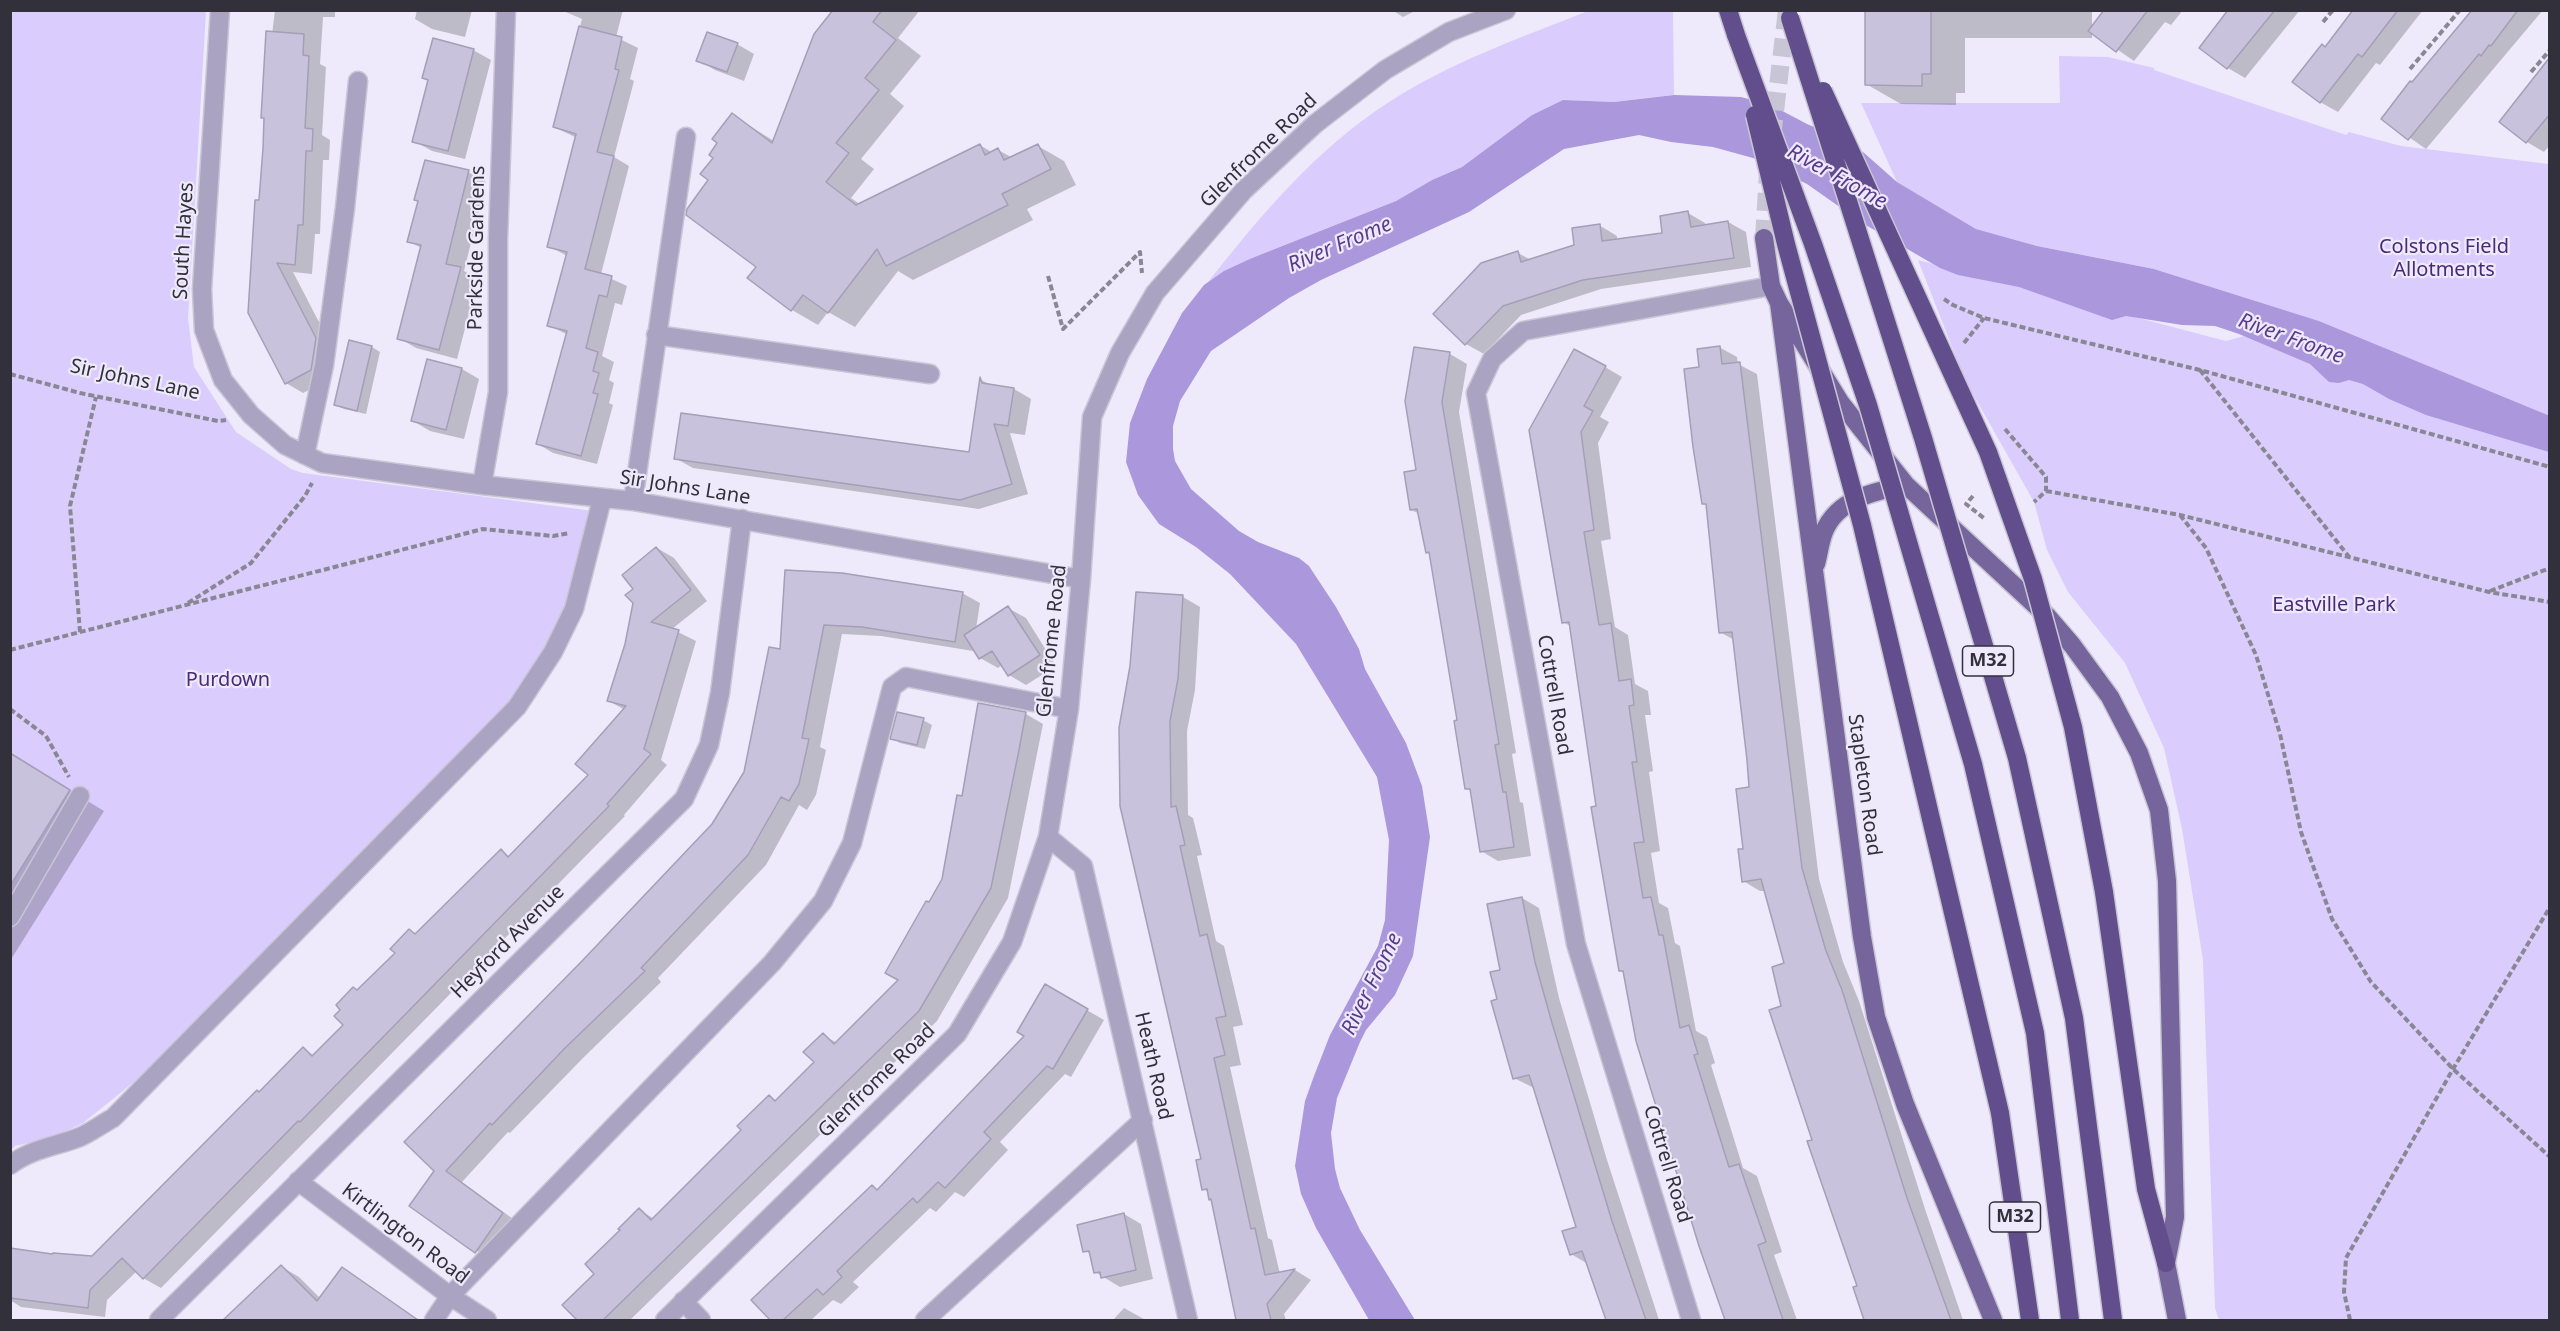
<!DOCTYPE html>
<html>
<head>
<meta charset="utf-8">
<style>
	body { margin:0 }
	#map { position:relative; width:2560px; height:1331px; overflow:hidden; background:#eeeafb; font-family:"Noto Sans",sans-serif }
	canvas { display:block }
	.frame { position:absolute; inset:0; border:12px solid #32303a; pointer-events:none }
</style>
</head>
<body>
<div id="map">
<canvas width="2560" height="1331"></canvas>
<div class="frame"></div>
</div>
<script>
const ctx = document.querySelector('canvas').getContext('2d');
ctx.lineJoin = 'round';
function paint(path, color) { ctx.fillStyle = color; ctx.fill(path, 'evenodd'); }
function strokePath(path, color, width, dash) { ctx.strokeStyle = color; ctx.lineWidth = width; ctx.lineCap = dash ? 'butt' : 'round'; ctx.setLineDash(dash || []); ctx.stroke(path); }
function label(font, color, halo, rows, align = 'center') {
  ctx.font = font + ' "Noto Sans",sans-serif'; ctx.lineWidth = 4.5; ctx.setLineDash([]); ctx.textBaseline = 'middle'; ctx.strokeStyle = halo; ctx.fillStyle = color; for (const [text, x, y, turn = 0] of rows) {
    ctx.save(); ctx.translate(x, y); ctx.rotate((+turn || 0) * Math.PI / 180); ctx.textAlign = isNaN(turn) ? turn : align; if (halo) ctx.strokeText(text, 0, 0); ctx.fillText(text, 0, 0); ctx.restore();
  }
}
paint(new Path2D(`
	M11,11H206L188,318L194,367L236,432L291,469L303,473L593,511L572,599L548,647L516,696L195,1023L134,1082L83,1123L52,1138L15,1146L11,1150Z
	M1588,11H1673L1674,95L1614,102L1563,100L1532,115L1462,167L1432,180L1396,201L1252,258L1208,282C1262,214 1316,149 1389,102C1451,62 1520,38 1588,11Z
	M2059,56L2108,57L2154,68V70L2346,135L2349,132L2401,146L2549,164V416L2319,321L2154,269L2037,246L1976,229L1897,182L1861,103H2060Z
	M1918,260L2226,341L2244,336L2366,374L2549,437V1320H2219L2215,1308L2203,960L2182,829L2164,748L2125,663L2068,592L2047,550L2034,502L1965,380Z`), '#dacdfd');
paint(new Path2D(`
	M1674,95L1741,97L1771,105L1807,124L1838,137L1863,152L1897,182L1976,229L2037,246L2154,269L2319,321L2550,416L2549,452L2426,415L2389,399L2363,384L2349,380L2339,383L2329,382L2310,364L2239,334L2215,326L2182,325L2126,316L2112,320L2019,287L1958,275L1940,268L1864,224L1807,184L1753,158L1713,147L1671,142L1639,135L1564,149L1469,212L1321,280L1289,298L1211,351L1180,401L1173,426V449L1175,461L1191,489L1239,531L1258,542L1299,558L1309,566L1336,607L1359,649L1365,669L1406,743L1422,786L1430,837L1413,956L1395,995L1366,1030L1360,1042L1337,1098L1331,1133L1335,1169L1340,1188L1360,1230L1415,1320H1369L1316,1228L1301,1194L1295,1166L1305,1101L1314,1076L1330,1035L1378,946L1385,920L1389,840L1377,777L1296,644L1230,574L1196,547L1159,524L1138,495L1126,462L1130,423L1147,379L1182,313L1204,285L1224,271L1252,258L1396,201L1432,180L1462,167L1532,115L1563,100L1614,102Z`), '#ab97dc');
paint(new Path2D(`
	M275,10H335V17H323L320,64L326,67L322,135L330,140L329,160H323L320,234H315L312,274L293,272L333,349L329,380L303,393L286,383L260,202L265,119L262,117Z
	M417,10H472L465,37L432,29L415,19Z
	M561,10H623L616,37L638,48L630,79L634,81L614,157L629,166L601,274L627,286L622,305L615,303L602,356L614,362L609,380L614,383L609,403L613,405L597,464L553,453L538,444L568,335L548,325L567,256L549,246L577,138L554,127L582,19Z
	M835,10H920L898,38L921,56L890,94L904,106L861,159L874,169L851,198L861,205L980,145L993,153L998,150L1013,158L1038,146L1064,161L1076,185L1027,209L1033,220L913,280L898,271L855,327L828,312L818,325L792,310L749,278L758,266L710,180L719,143L732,115L774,141Z
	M1392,10H1417L1403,17Z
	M1867,10H2092V28L2106,10H2183L2171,25L2165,22L2134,61L2092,32V38H1965V93H1956V105L1901,104L1866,84Z
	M2230,10H2300L2245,78L2228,68Z
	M2356,10H2423L2380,65L2376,63L2338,112L2320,102L2326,48Z
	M2475,10H2543L2426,149L2383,119Z
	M737,44L754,54L744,81L715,70L698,60Z
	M473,50L491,60L465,159L432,151L414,141Z
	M2550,62V145L2544,152L2527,142Z
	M468,172L486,182L464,271L478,279L457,359L416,348L399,338L421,248L409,241Z
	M1688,213L1705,223L1706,226L1728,222L1746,232L1751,267L1601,289L1521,315L1484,354L1466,344L1435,314L1518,253L1531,260L1576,246L1599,225L1617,236V241L1664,234Z
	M350,342L372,347L380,352L366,414L344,409L336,405Z
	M1719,347L1737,357L1738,364L1757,374L1819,879L1843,962L1859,1001L1925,1209L1963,1320H1866L1855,1288L1859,1287L1814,1141L1783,1007L1786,964L1766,891H1760L1743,881L1751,789L1734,640L1720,632L1706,505L1703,503L1701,368Z
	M1450,354L1467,364L1459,412L1516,753L1512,754L1520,802L1523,803L1531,856L1498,861L1481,851L1472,792L1466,788L1446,640L1431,555L1427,552L1420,514L1411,510L1418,471Z
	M1605,367L1622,377L1600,417L1609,422L1598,443L1611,539L1601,541L1615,627L1628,635L1635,684L1648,691L1651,715H1645L1653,771L1649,772L1660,851L1651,853L1659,903L1668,908L1675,943L1680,946L1696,1031L1707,1037L1715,1063L1711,1065L1743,1168L1757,1176L1782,1252L1774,1255L1797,1320H1727L1701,1246L1625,973L1620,970L1572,627L1563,622L1531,430Z
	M462,369L479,379L464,439L430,431L413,421Z
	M981,380L993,386L1014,389L1031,399L1025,435L1010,433L1028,494L979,509L693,468L675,458L970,454Z
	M657,548L674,558L707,601L672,629L696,641L661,760L667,765L624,815L625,816L161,1288L143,1278L137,1271L107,1300L105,1317L21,1307L10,1300V1250L54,1256L93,1258L303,1049L315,1056L345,1025L358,991L397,953L410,930L416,934L501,851L510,857L590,775L625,710L609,701L626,644L635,589Z
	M787,571L962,593L980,603L976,629L1008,608L1026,618L1056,666L1026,685L1009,675L1002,665L998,668L980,658L973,647V651L881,636L842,634L820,747L826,750L816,795L807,810L799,805L766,865L658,978L661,982L583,1058L510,1133L508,1132L462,1182L520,1224L493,1262L411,1205L584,962L713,825L745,772L781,650Z
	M1183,597L1200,607L1195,690L1187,731L1188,815L1193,818L1202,855L1197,856L1216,941L1224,946L1243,1025L1233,1027L1241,1065L1230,1067L1268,1238L1272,1240L1280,1274L1295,1270L1311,1280L1284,1314L1286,1320H1238L1213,1200L1209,1193L1204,1189L1203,1161L1120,792Z
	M980,704L1026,714L1043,724L1008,898L937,1021L630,1320H579L564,1305L596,1274L640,1210L654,1219L743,1130L770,1097L777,1101L816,1062L823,1035L837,1043L901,980L930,904L944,879L963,798Z
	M923,720L932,725L925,749L900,743L892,738Z
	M10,754L104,811L10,961Z
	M1522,898L1539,908L1559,998L1607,1160L1659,1320H1608L1588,1264L1571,1254L1578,1228L1534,1088L1514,1078L1499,1000L1501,971Z
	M1045,986L1104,1020L1071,1077L1065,1074L1000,1142L1008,1150L964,1197L955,1192L936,1212L930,1208L853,1282L859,1287L841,1304L833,1300L811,1320H772L753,1300L873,1187L878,1190L1026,1035Z
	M1124,1214L1141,1224L1153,1279L1120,1287L1095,1272L1091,1254L1085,1251Z
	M282,1267L299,1277L321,1299L343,1269L419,1320H332L326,1316L321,1320H229Z
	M1124,1308L1142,1318L1145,1320H1113Z`), '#0003');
const building = new Path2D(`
	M833,10H882L873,22L896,40L865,78L879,90L836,143L849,153L826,182L856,205L980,144L985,155L998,148L1004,160L1038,144L1051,169L1002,194L1008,205L886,266L877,249L828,313L803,295L791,311L747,278L756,267L686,215L687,209L708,180L700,174L713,158L709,155L717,143L712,139L732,113L772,143L814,34Z
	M1865,10H1931V74H1922V86L1865,85Z
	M2104,10H2148L2116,52L2088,31Z
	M2228,10H2275L2227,69L2199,48Z
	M2353,10H2398L2362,57L2358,54L2320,103L2292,82L2322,44L2325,47Z
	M2472,10H2518L2491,46L2489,45L2481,56L2479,54L2408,140L2381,119L2410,81L2412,82Z
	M579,26L622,37L615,69L619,70L597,152L614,156L585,269L612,276L607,297L599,295L586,348L598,352L593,371L599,373L593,393L598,394L581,456L536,444L567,331L547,326L567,252L547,247L576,134L553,127Z
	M266,31L304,34L303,55L309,56L305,128L313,129L312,151H306L303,225H298L295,265L277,263L316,338L311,370L285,384L248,313L255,200H259L263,148L264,118H261Z
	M707,32L738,43L727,72L696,61Z
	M433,38L474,49L448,151L412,142L428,80L422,78Z
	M2550,57V114L2526,143L2499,122Z
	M425,160L469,170L446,264L461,267L439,350L397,339L421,245L407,242L418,201L414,200Z
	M1688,211L1691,227L1728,221L1734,258L1583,280L1503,306L1465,345L1433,314L1481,263L1518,251L1521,262L1574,245L1572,228L1600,224L1602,241L1662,233L1660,216Z
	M349,340L372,346L357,411L334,405Z
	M1720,346L1722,364L1740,362L1802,868L1826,951L1842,990L1907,1198L1951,1320H1864L1853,1287L1857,1286L1807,1141L1812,1140L1769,1010L1781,1006L1772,967L1784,963L1761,879L1742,882L1738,849H1743L1736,789L1749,787L1747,760L1732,632L1719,633L1706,504H1702L1693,447L1684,369L1699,367L1697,349Z
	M1414,347L1450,352L1442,402L1499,744L1495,745L1503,792H1506L1514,847L1480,852L1470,789H1465L1454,721L1457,720L1429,552L1426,553L1417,509L1410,510L1404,472L1416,470L1405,401Z
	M1574,349L1606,366L1584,406L1593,411L1581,432L1594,530L1584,532L1599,625L1611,623L1619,681L1631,679L1634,705L1629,706L1637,762H1632L1644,842L1634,843L1643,898L1651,897L1659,935H1663L1680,1028L1689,1025L1698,1054L1694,1055L1729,1167L1739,1164L1766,1242L1758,1245L1783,1320H1725L1699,1246L1636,1041L1623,971H1619L1591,807L1596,806L1569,622L1562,623L1529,430Z
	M427,359L462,368L446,430L411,421Z
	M980,377L982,383L1014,388L1008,426L994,424L1012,484L960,500L674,459L681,413L969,452Z
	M656,547L691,590L651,622L679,630L644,749L651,754L607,804L609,806L300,1122L298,1121L143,1279L122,1258L90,1290L88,1308L10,1298V1248L52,1254L53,1253L92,1256L257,1090L259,1092L303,1047L312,1056L343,1025L334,1016L340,1010L336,1005L353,987L357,990L395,953L390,949L409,929L415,934L501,849L508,857L588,775L575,764L626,706L607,701L625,644L633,603L625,595L633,589L622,575Z
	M785,570L842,573L963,592L955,642L862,627L824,625L802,738L809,739L799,784L789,801L781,797L748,855L641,968L645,971L565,1048L492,1125L490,1123L446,1171L503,1213L475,1253L409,1206L434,1171L404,1142L582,961L712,824L744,772L769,647L780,649Z
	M1136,592L1183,595L1178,679L1170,721L1171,807L1176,806L1185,845L1180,846L1200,936L1207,934L1226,1016L1216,1018L1225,1055L1214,1058L1251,1229L1255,1228L1265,1275L1295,1269L1267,1304L1271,1320H1236L1211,1199L1209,1200L1207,1189L1202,1190L1196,1160L1201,1159L1120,806L1119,728L1130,666Z
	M1008,606L1040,655L1008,676L992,651L979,659L964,635Z
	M978,703L1026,712L1019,750L991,888L919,1011L603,1320H577L562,1305L594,1274L585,1264L620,1230L618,1229L639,1208L651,1220L741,1130L737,1126L769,1095L775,1101L814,1062L803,1052L823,1033L834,1044L898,980L885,973L926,901L929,902L942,879L957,795L962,796Z
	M897,712L924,718L917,745L890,739Z
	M10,753L70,790L10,886Z
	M1522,897L1535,962L1552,1023L1612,1221L1646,1320H1606L1582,1251L1570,1255L1562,1231L1576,1227L1534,1090L1529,1075L1513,1079L1491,1001L1497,999L1490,972L1500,970L1487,904Z
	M1045,984L1088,1009L1053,1069L1047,1066L984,1132L991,1139L945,1188L938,1182L917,1203L913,1198L837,1271L842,1277L823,1295L817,1289L783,1320H770L751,1300L872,1185L877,1190L1024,1036L1017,1032Z
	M1124,1213L1136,1270L1101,1278L1100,1272L1094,1273L1089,1251L1083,1252L1077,1225Z
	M281,1265L317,1301L342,1267L418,1320H223Z`);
paint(building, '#c9c2dd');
strokePath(building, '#a49eb7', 1.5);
strokePath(new Path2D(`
	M1772,137L1787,10
	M1764,238L1768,173`), '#c8c5d4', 18, [18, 9]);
const minor = new Path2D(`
	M220,10L202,289L204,330L223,380L251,415L285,445L322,463L482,485L633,501L1081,579
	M656,335L930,374
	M305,455L324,365L345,208L358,81
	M482,485L498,392V239L506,10
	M633,501L686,137
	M1048,837L1083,866L1188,1320
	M10,917L80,796
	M10,1165C31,1149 57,1146 80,1137C91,1132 102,1124 113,1118L517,707L553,652L574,609L602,499
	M298,1181L450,1296L487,1320
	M683,1301L701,1320
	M159,1320L684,799L709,745L720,693L742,519
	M434,1320L450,1296L772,963L823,901L852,843L892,687L906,677L1069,709
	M665,1320L957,1034L1012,942L1048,837L1069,709L1081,579L1092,417L1120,353L1155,293L1244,190L1315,124L1385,70L1449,32L1506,10
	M925,1320L1143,1120
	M1691,1320L1576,944L1476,393L1492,359L1523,331L1771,286`);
const major = new Path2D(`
	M1764,238L1771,286L1779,303L1862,937L1876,1017L1905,1104L1993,1320
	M1779,303L1840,402L1906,485L2047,616L2072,645L2110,697L2139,753L2159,810L2167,881L2175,1217L2166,1263L2177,1320
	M1816,564C1819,553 1820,542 1824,532C1837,499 1875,491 1906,485`);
const highway = new Path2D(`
	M1728,10L1736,35
	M2104,892L2146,1189L2166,1263
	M2000,1113L2030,1320`);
strokePath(minor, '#c8c5d4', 21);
strokePath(major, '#c8c5d4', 21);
strokePath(highway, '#c8c5d4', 21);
strokePath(new Path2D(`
	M2323,22L2333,10
	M2410,69L2460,10
	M2531,72L2550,50
	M1048,276L1063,329L1140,252L1142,273
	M1944,299L1953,305L1984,318L2200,370L2550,467
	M1964,343L1984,318
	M2200,370L2350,558
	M10,374L80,393L218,421L226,420
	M2005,429L2046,477V491L2034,502
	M2046,491L2180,515L2489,592L2550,602
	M1973,496L1966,504L1985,519
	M2180,515L2206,548L2256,655L2280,734L2301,832L2332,919L2371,982L2453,1069L2550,1157
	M2490,591L2550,568
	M188,603L251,563L305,496L312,483
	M80,632L70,506L96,397
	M10,650L483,529L553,536L570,533
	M10,709L46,736L69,777
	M2350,1320L2344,1292L2346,1258L2453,1069L2550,907`), '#8a8794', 4, [6, 3]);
strokePath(minor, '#aba3c2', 18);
strokePath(major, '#75659c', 18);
strokePath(highway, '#634e8d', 18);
const highwayBridge = new Path2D(`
	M1790,18L1923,438L2017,758L2074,1018L2113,1320
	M1736,35L1813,244L1868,405L1973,764L2035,1033L2070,1320
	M1823,91L1988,452L2033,579L2073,727L2104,892
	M1755,115L1786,244L1862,525L2000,1113`);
strokePath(highwayBridge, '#c8c5d4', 21, []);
strokePath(highwayBridge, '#634e8d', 18);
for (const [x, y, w] of [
	[1988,661,51],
	[2015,1217,51]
]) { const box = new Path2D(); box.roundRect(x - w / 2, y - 15, w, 30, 4.5); ctx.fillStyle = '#eeeafb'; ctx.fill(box); strokePath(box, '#32303a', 1.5); }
label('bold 18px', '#32303a', null, [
	["M32",1988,661],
	["M32",2015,1217]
]);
label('20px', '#32303a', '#eeeafb', [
	["Glenfrome Road",1259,151,-44],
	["South Hayes",184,241,-87],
	["Parkside Gardens",477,248,-89],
	["Sir Johns Lane",135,380,12],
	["Sir Johns Lane",685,488,9],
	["Glenfrome Road",1052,641,-84],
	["Cottrell Road",1554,695,80],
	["Stapleton Road",1864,785,82],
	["Heyford Avenue",508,942,-45],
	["Heath Road",1153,1066,77],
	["Glenfrome Road",877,1081,-44],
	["Cottrell Road",1667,1164,73],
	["Kirtlington Road",405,1234,37]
]);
label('20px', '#492a7a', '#eeeafb', [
	["Colstons Field",2444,247],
	["Allotments",2444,270],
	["Eastville Park",2334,605],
	["Purdown",228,680]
]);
label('italic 21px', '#593b8d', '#eeeafb', [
	["River Frome",1837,177,29],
	["River Frome",1340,245,-23],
	["River Frome",2291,339,20],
	["River Frome",1372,984,-64]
]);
</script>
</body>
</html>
